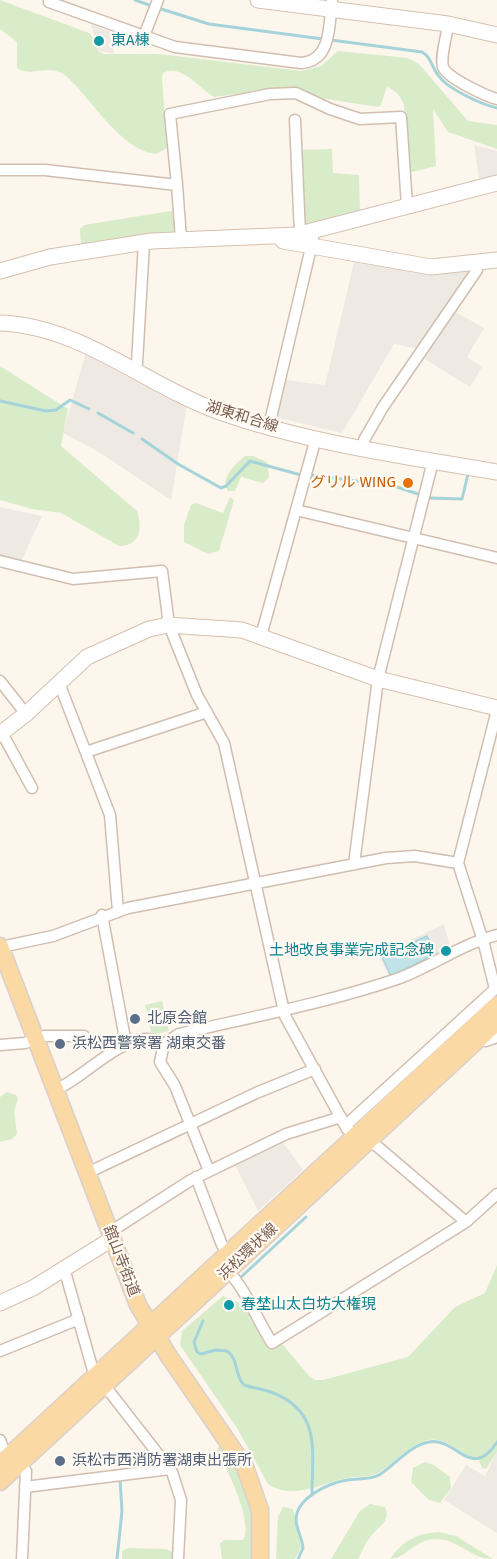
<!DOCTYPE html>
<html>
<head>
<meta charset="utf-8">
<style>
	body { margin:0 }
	canvas { display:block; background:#fdf6ec }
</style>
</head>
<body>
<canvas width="497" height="1559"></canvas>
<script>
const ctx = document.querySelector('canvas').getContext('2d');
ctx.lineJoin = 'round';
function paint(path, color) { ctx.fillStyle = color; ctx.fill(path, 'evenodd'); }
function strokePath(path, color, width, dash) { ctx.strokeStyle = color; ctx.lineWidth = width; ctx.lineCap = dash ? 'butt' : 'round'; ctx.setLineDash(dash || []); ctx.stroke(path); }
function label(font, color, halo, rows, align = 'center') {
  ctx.font = font + ' "Fira Sans","Noto Sans JP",sans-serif'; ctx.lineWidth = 4.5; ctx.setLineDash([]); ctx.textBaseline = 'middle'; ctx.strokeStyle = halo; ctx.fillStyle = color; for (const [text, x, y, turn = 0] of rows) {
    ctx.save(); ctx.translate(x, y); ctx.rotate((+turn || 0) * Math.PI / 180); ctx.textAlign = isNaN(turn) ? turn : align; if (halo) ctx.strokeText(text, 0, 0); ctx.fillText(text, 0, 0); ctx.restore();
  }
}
paint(new Path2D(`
	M91,24L109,31L114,54L98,51Z
	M474,145L497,151V178L480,183Z
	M355,258L470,268L472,271L420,349L394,344L342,433L275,417L284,380L325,385Z
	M454,311L484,328L467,357L482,367L470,387L423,358Z
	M86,352L187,403L171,500L102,454L63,433Z
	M0,507L42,516L21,562L0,557Z
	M444,924L451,950L390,978L372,942L400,945Z
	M281,1140L303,1170L258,1211L234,1163Z
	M497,1452V1533L444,1500L466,1465L485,1476Z`), '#efe9e4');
paint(new Path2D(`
	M0,0L89,33L95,39L98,51L104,54H159L301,71L321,66L338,51L408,58L419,64L468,121L497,125V149L448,132L433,109L436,166L408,173L404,104L398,94L387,86L381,105L378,107L269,90L214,97C200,89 181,63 163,73L162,77L167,148L156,154C121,151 92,99 66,76C50,63 31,78 17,68V42L0,29Z
	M332,149L333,173L359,175L360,214L301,229L299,150Z
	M171,211L174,212L176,234L81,246L80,229L84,225Z
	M0,366L68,409L61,446L137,511C143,529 140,546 119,546L61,513L32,509L0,500Z
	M245,456H253L267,462L269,477L263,483L241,477L235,491H228C219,479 235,464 245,456Z
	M230,497L234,500L219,551L208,554L184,542V525L191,505L196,503L223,513Z
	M162,1001L169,1031L152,1035L145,1005Z
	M7,1092L16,1095L18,1099L14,1111L17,1134L12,1139L0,1142V1097Z
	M497,1265V1452L486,1469L482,1468L478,1458C461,1456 446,1436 428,1440C409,1444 395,1463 378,1473C369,1478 357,1476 347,1478C322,1483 292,1501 268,1484L237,1428L180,1345L182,1331L223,1296L245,1305L269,1344L283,1345L310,1377L315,1380H323L408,1357L455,1307L485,1293Z
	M220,1444C253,1488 254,1506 253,1559H222L220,1543L225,1540H243C254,1524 227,1468 217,1451Z
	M425,1462L434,1465L450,1477L451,1488L440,1503L429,1500L411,1482L413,1468Z
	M370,1504L385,1507C391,1522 379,1526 371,1536C365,1543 362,1552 358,1559H331L360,1511Z
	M283,1507L293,1509L294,1514L301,1547L295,1559H276L278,1517Z
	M439,1532L456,1536L493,1559C471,1559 458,1539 436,1539C415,1539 405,1559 390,1559C402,1541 418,1533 439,1532Z
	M128,1548L166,1549L173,1552L172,1559H122V1551Z`), '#d8ecc9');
const water = new Path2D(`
	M427,936L436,954L391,976L382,957Z`);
paint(water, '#bfe3e8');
strokePath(water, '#a5d3da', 1.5);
strokePath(new Path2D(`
	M135,0L152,6
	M158,8L209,24L323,39
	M331,40L422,52C432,58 431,66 438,75C447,89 481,104 497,108
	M0,401L46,411L56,410L70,400L89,409
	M98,413L133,433
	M142,439L178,464L221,488L226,486L250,461L301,475
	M310,475L394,486L421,495
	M429,498L462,499L468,474
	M241,1277L306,1217
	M203,1321L194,1342L197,1352L201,1354L216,1350L227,1351C239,1359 234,1375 244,1385C253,1388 262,1389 271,1392C322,1411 312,1451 312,1495
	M117,1559L122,1511L120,1480
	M298,1559L303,1548C302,1538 297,1530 296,1521C295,1498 329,1483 347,1480C358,1478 370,1480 379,1475C395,1465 410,1445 429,1442C456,1437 472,1482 497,1442`), '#a5d3da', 3);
const street = new Path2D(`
	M49,2L175,47L301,63C332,61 329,24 332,0
	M448,24C447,36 440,56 443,67C447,78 486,96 497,99
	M144,36L158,0
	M295,120L300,234
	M0,170H45L177,185L181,239
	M177,185L170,114L270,94L296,93L330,109L360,119L401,117L407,206
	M133,370L137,363L144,243
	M269,426L313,239
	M363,448L364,440L383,407L477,270L476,262
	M296,510L497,558
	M0,561L73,579L162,571L169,625L197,695L224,743L285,1016L347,1129L378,1147L466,1222
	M261,636L316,438
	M0,681L26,714
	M57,684L61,688L110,815L118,911
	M2,733L32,788
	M86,752L207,712
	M354,864L378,679L433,461
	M102,915L126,1044
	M1,947L53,936L128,908L386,858L415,856L458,863
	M481,1035L486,1041L497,1037
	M0,1045L25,1043L44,1036H84
	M55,1090C85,1079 131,1022 164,1044
	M346,1125L495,989L484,944L458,863L497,710
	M209,1171L175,1086L160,1062L164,1044L179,1034C252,1017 326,1003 397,979C431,967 461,944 497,935
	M87,1173L256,1093L315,1069
	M196,1177L222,1245L228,1252
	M110,1232L191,1180L286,1134L341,1117
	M64,1268L92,1367L97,1373
	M228,1271C247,1291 257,1320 272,1343L466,1222L497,1194
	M0,1351L79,1319
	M105,1386L172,1472L181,1500L178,1559
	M0,1440L3,1448L26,1471L22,1559
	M25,1487L170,1469`);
const secondary = new Path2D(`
	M258,0L448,24L497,35
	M283,241L431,267L497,260
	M0,271L50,257L152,241L296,235L497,183
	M0,323C81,326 144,384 217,411C307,443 404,456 497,472
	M0,734L26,714L87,657L149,629L168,625L242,630L378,679L497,708
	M0,1303L33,1288L112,1239`);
const primary = new Path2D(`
	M0,946L138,1305L168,1355L245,1467L260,1510V1559
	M0,1464L497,1005
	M0,1482L497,1022`);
strokePath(street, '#d1beb0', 13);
strokePath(secondary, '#d6c0b0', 17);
strokePath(primary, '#dad1cd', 19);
strokePath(street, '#fff', 10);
strokePath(secondary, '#fff', 15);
strokePath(primary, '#fbd9a5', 16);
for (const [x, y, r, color] of [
	[99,41,6,"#0f9aa8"],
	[408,483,6,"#e8710a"],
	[446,951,6,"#0f9aa8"],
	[135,1019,6,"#5c6f8a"],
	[60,1044,6,"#5c6f8a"],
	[229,1305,6,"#0f9aa8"],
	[60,1461,6,"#5c6f8a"]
]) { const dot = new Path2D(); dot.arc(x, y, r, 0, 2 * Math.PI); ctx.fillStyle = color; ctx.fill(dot); strokePath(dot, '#fffaf3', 2); }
label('15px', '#0d838f', '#fffaf3', [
	["東A棟",111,41],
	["土地改良事業完成記念碑",434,951,"right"],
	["春埜山太白坊大権現",241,1305]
], 'left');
label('15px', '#7a5c4d', '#fffaf3', [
	["湖東和合線",242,417,17],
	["浜松環状線",248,1252,-43],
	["舘山寺街道",121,1261,69]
]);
label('15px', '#c56008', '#fffaf3', [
	["グリル WING",396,483]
], 'right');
label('15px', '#4e5e75', '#fffaf3', [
	["北原会館",147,1019],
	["浜松西警察署 湖東交番",72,1044],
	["浜松市西消防署湖東出張所",72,1461]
], 'left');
</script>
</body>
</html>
